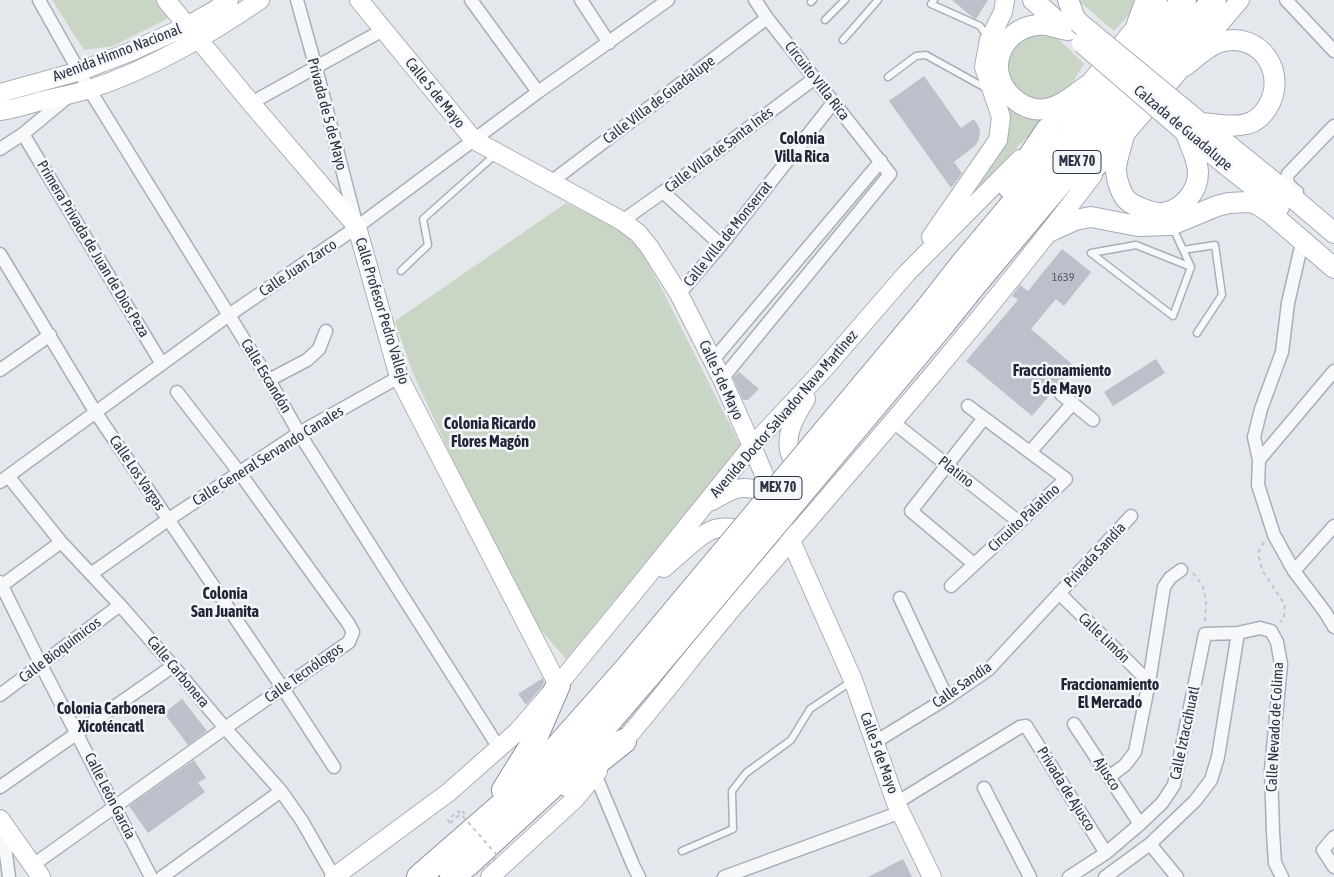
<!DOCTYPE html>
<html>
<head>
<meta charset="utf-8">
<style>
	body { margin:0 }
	canvas { display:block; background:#e4e7ec }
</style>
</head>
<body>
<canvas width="1334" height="877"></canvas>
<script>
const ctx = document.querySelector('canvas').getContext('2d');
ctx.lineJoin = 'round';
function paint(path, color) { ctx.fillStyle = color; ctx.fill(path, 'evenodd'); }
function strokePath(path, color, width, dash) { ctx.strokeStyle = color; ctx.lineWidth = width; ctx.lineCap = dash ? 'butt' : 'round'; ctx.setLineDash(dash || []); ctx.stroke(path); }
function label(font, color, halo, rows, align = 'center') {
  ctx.font = font + ' "Asap Condensed",sans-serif'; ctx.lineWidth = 5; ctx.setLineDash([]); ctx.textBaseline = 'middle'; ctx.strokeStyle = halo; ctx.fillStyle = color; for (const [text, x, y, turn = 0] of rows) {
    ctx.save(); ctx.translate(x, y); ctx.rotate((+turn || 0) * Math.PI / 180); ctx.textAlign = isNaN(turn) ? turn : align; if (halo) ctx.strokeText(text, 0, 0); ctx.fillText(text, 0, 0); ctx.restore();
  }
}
paint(new Path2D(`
	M52,0H160L173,16L113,46L84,50Z
	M1079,0H1143L1114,31L1080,2Z
	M1051,32L1084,64L1066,92L1048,102L1027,101L1010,89L1005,53L1015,40Z
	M1001,102L1024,118L1052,115L1022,142L975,192L998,157L1007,130Z
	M566,203L633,236L662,289L741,447L566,659L540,629L458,471L412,371L395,321Z`), '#c9d6c5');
paint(new Path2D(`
	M952,0H988L976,19L971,16Z
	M924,76L961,128L974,119L980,129L979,139L975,146L954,162L962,173L951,188L889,101Z
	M1062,249L1091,272L1064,306L1056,299L1031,329L1074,366L1032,416L966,361L1018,300L1012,296L1020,285L1028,291Z
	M1156,359L1165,373L1113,406L1104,392Z
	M739,372L759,389L748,400H743L733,378Z
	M543,678L544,682L542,687L526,705L518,694Z
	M182,699L207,731L188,745L164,713Z
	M194,760L206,778L198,783L205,792L148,833L129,806Z
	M903,859L912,877H868Z`), '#bbc0ca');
const lane = new Path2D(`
	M934,0L931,4L980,26L987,36
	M811,2L813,0
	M825,20L845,0
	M843,40L878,0
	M888,77L916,56L926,55L989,90
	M1172,226L1191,267L1173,316L1091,253L1136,245L1191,267
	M1183,250L1215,245L1222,295L1197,333
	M401,271L428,245L423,219L496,154
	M682,851L733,829L732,791L746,773L791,740L810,709L852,681`);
const street = new Path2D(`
	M39,0L89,89L269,380L299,433L499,748
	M297,0L316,68L356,223
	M471,0L538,92
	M581,0L609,43
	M1286,0L1334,51
	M251,103L383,30
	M23,134L162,364
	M0,149L23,134L69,96
	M551,182L767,18
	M663,192L721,245
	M1297,192C1290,187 1285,183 1288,174L1334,126
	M622,221L663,192L815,78
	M1300,251L1288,303L1282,352L1261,409L1254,437L1259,460L1258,485L1274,535L1294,571L1325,612L1334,627
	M0,254L96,413L282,687L334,767
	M679,294L721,245L833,103
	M713,360L881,161
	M0,370L50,335
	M722,379L890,174L767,18L755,0
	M269,380L307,360L319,349L326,331
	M1061,394L1093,420
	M893,422L1019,522
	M1030,452L1073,403
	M1259,460L1334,371
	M8,476L61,542L120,605L173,666L225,728L281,791L302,821L334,877
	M0,482L229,315L357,227L538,92L668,0
	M974,564L911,511L984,418
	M1294,571L1334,526
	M91,574L169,519L299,433L399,377
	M0,582L41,665L151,877
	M951,586L1066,479L968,406
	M0,587L61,542
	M1059,593L1149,682
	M900,598L947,698
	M0,695L120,605
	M1074,724L1140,824
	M875,742L947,698L989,669L1131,516
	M595,774L633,865L639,877
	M1109,777L1125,765L1135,752L1149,682L1164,587L1170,578L1181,570
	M0,787L173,666
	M984,788L1030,877
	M896,803L1020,727L1026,726L1106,853
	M2,824L9,877
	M1334,837L1323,850L1334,867
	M1150,844L1177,877
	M33,865L225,728L349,642L353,632L348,623L239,472L177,392
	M162,877L281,791
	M724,877L901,812
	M1069,877L1106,853L1140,824L1162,803L1174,785L1205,634L1238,633L1260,628L1271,631L1277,642L1281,664L1271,770L1273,832L1275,863L1282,877
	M1105,877L1150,844L1195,801L1211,780L1218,757L1238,633`);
const secondary = new Path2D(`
	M166,0L251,103L357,227L399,377L558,685
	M359,0L474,140L622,221L638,233L650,248L679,294L722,379L752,446L776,503
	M0,93L80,71L130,52L187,26L215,10L229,0
	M0,111C14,109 27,105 41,101C57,97 74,94 90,89C151,69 207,36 260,0
	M1040,138L1088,85L1158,0
	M1115,146L1240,0
	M931,237L998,140L1001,117L984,67L989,40L1003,12L1005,0
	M804,472C800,468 796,464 793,460C781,440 795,416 806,399
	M712,501C719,497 726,493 733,490C748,484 765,492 778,499
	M787,532L853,680L896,803L932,877
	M664,568C676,558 693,541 706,533C718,525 739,525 749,537
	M617,749C660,700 699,647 741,598C861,459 982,321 1093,175
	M0,819L41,877
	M334,877L449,792L517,732L558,685L631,596L752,446L824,369L906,274L1020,159
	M490,877L575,799L598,771`);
const primary = new Path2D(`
	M1033,0L1066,29
	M1068,0L1076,21
	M1137,24L1146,0
	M1068,30C1061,29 1053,26 1046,25C1004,22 981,69 1013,98C1022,106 1033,111 1045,109C1061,107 1075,94 1088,85
	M1185,66C1195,58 1207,46 1220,42C1260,30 1289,74 1267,108C1262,116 1255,122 1246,124C1232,128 1216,124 1201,123
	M1201,123L1280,187L1334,233
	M1186,133L1279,207
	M1124,135C1122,145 1115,162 1116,172C1117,181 1121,194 1127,200C1131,204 1136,206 1141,208C1148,211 1155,214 1163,213C1182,210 1198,192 1198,173C1198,159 1190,146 1186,133
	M1051,231L1075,220L1091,217L1138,226L1171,225L1217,206L1229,203L1247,202L1255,203L1269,212L1334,268`);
const highway = new Path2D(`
	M1079,181L1118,142
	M1010,187L1048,130
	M928,308L964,262L1184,0
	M942,325L975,284L1214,0
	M569,785L624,741
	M504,790L532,745L558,685
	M419,877L520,789L628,667
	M452,877L469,863L557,782L649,675`);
strokePath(lane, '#a9aeb7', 9);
strokePath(street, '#a9aeb7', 15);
strokePath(secondary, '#a9aeb7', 20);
strokePath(primary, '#a3abb8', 22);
strokePath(highway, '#8b94a3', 26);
strokePath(new Path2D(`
	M1264,542L1258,553L1262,570L1285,605L1284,618L1280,622
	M1193,573L1203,586L1206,601L1205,622
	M450,823L463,812L465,815`), '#c2c5cb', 2, [4, 4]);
strokePath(lane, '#f7f8fa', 6);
strokePath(street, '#f7f8fa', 12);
strokePath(secondary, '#fff', 18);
strokePath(primary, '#fff', 20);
strokePath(highway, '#fff', 24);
const primaryBridge = new Path2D(`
	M1078,22L1198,121
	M1082,43L1183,130`);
const highwayBridge = new Path2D(`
	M628,667L928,308
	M649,675L942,325`);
strokePath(primaryBridge, '#a3abb8', 22, []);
strokePath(highwayBridge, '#8b94a3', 26, []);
strokePath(new Path2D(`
	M450,823L448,820L458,811L498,856L475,875`), '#c2c5cb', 2, [4, 4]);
strokePath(primaryBridge, '#fff', 20);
strokePath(highwayBridge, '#fff', 24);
label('12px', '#4f5766', null, [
	["1639",1063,277]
]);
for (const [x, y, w] of [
	[1077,162,48],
	[778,488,48]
]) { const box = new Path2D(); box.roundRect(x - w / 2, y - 11.5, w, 23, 4); ctx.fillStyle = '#f4f6f9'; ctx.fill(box); strokePath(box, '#2b3445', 1); }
label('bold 14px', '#2b3445', null, [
	["MEX 70",1077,162],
	["MEX 70",778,488]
]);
label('15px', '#2b3445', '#f4f6f9', [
	["Avenida Himno Nacional",117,53,-21],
	["Circuito Villa Rica",817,81,52],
	["Calle 5 de Mayo",435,93,51],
	["Calle Villa de Guadalupe",659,100,-37],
	["Privada de 5 de Mayo",327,114,75],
	["Calzada de Guadalupe",1183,128,40],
	["Calle Villa de Santa Inés",719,150,-37],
	["Calle Villa de Monserrat",728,234,-51],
	["Primera Privada de Juan de Dios Peza",93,249,59],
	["Calle Juan Zarco",298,268,-34],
	["Calle Profesor Pedro Vallejo",382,311,73],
	["Calle Escandón",266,376,59],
	["Calle 5 de Mayo",721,380,65],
	["Avenida Doctor Salvador Nava Martínez",784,414,-49],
	["Calle General Servando Canales",268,456,-32],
	["Platino",956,472,38],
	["Calle Los Vargas",137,473,56],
	["Circuito Palatino",1024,518,-43],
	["Privada Sandía",1095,555,-47],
	["Calle Limón",1104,638,44],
	["Calle Bioquímicos",60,650,-37],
	["Calle Carbonera",178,672,50],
	["Calle Tecnólogos",304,673,-35],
	["Calle Sandía",962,685,-35],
	["Calle Nevado de Colima",1275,727,-87],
	["Calle Iztaccíhuatl",1185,733,-78],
	["Calle 5 de Mayo",879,753,70],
	["Ajusco",1107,774,57],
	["Privada de Ajusco",1066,789,58],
	["Calle León García",110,796,63]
]);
label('bold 16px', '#1d2536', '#f4f6f9', [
	["Colonia",802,139],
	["Villa Rica",802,157],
	["Fraccionamiento",1062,371],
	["5 de Mayo",1062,389],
	["Colonia Ricardo",490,424],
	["Flores Magón",490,442],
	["Colonia",225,594],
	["San Juanita",225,612],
	["Fraccionamiento",1110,685],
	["El Mercado",1110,703],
	["Colonia Carbonera",111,709],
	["Xicoténcatl",111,727]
]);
</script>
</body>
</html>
